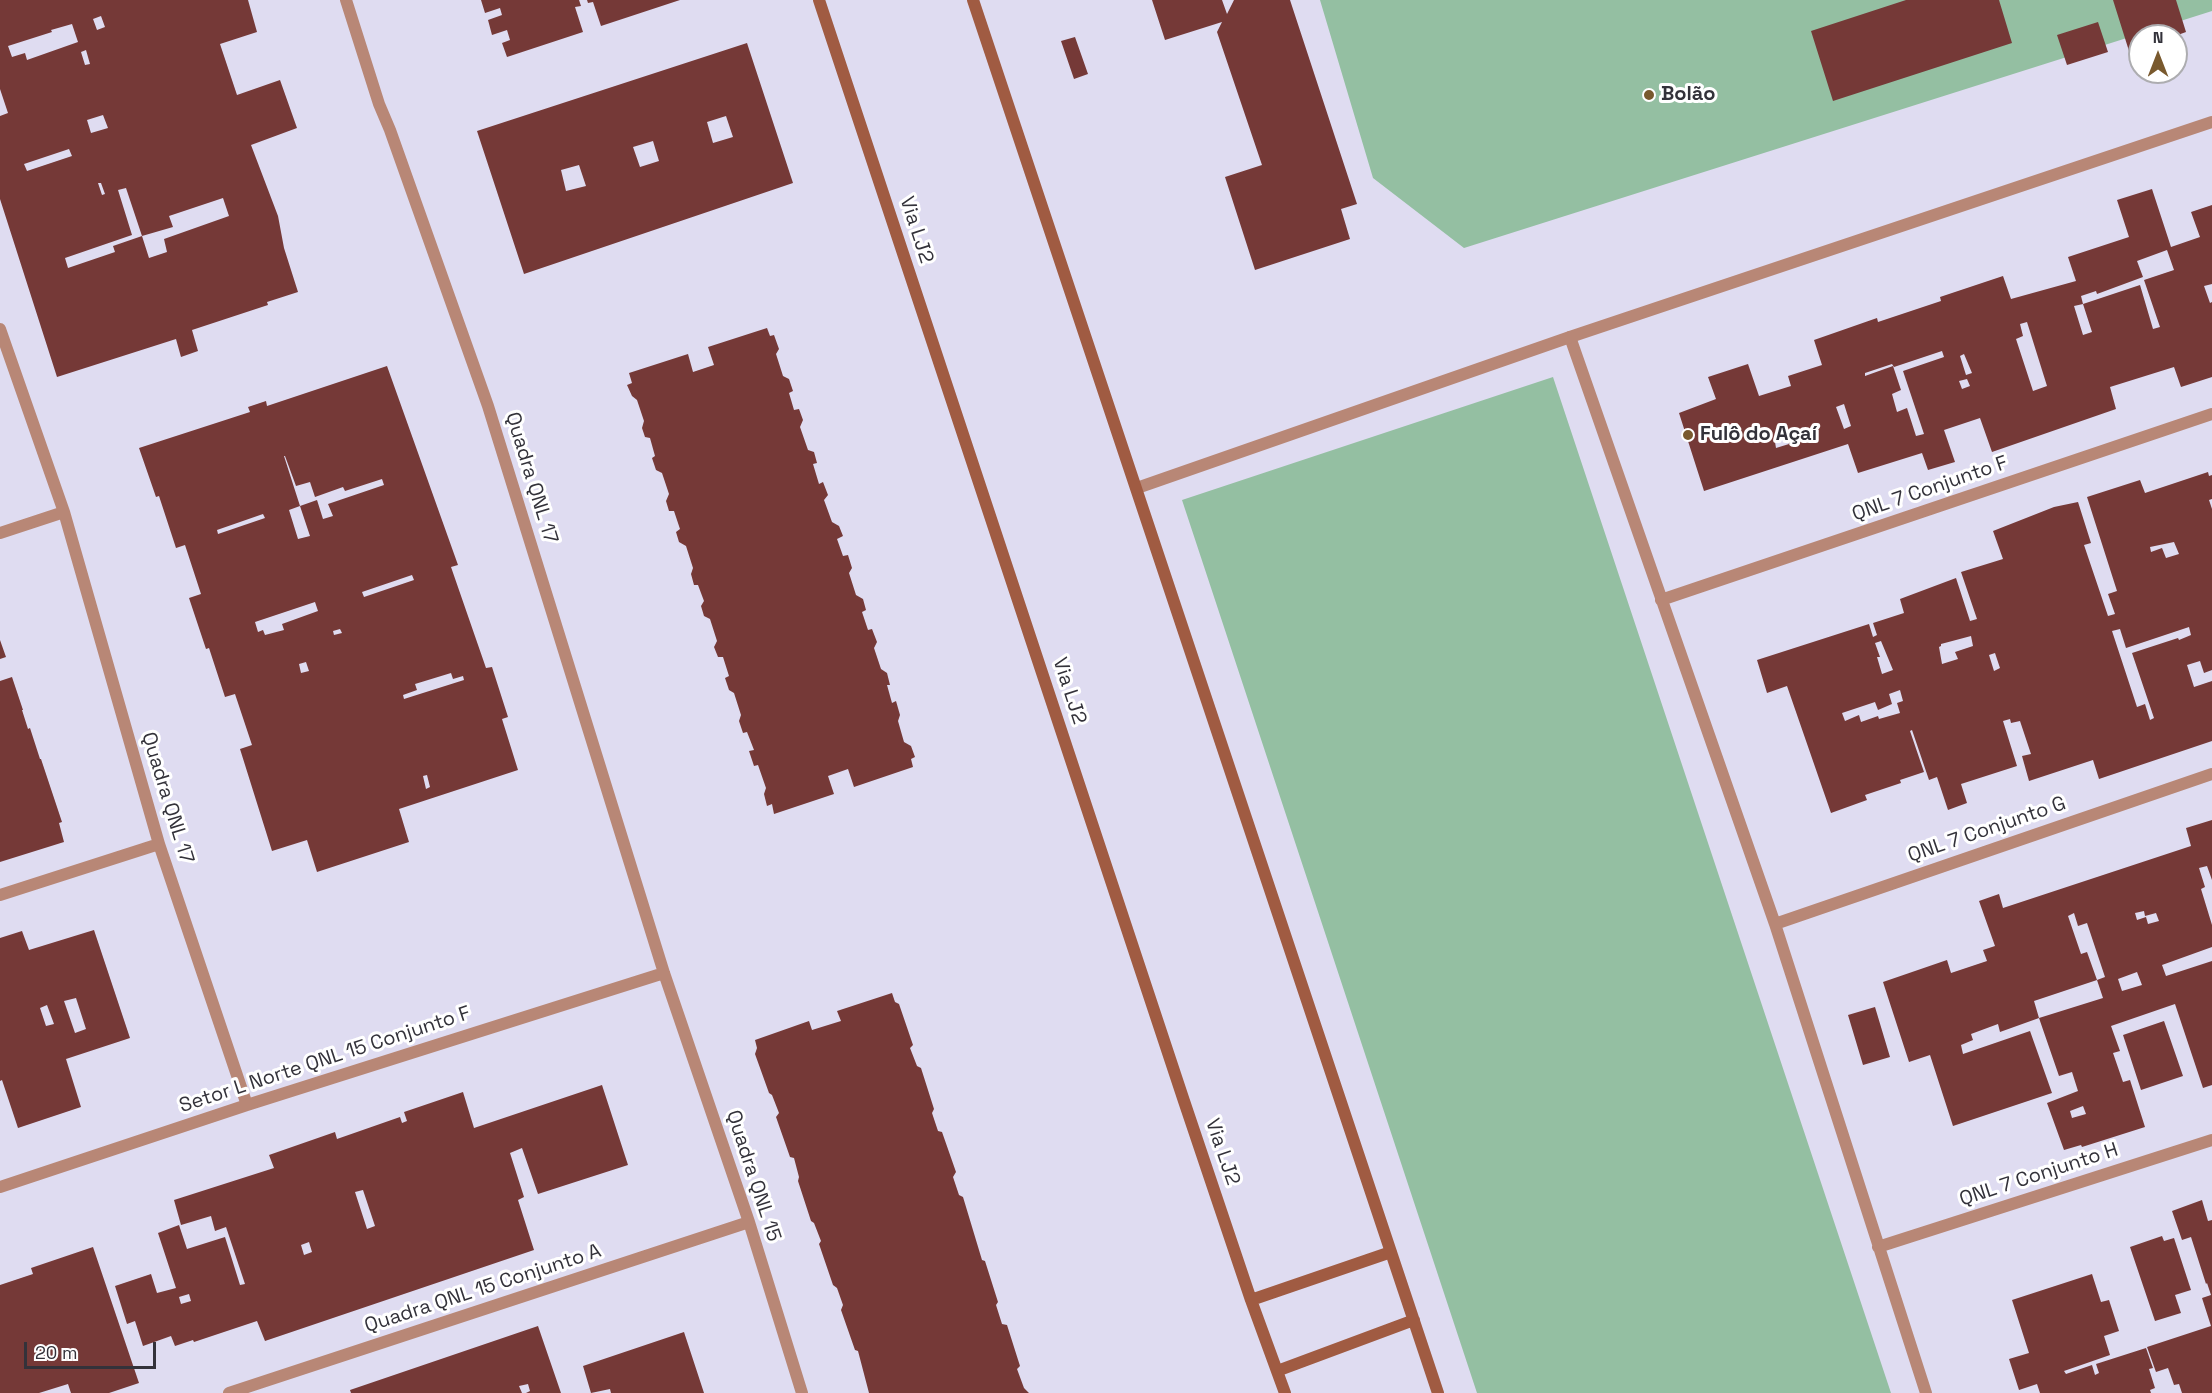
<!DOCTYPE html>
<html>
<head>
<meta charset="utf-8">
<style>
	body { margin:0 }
	#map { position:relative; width:2212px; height:1393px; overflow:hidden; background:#dfdcf1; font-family:"Space Grotesk",sans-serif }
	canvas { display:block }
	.north { position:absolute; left:2128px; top:24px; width:60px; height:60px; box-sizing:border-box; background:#fff; border:2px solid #adadb0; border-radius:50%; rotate:0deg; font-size:16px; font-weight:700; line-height:24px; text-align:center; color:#33323a }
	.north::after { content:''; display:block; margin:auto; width:21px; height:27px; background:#79592e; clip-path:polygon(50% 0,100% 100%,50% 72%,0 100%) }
	.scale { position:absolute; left:24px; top:1342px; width:132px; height:27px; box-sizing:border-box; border:3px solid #33323a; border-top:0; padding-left:8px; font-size:18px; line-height:21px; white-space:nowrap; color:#33323a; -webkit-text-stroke:4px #fff; paint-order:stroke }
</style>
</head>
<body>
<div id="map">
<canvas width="2212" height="1393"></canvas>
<div class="north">N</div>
<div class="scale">20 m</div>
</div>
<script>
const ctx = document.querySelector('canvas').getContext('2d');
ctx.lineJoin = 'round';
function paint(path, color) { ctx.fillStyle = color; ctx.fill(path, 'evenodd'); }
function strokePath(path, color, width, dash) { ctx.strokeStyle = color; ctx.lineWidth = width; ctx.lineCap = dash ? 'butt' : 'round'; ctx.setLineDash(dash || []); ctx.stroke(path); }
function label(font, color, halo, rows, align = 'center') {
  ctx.font = font + ' "Space Grotesk",sans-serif'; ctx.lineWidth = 6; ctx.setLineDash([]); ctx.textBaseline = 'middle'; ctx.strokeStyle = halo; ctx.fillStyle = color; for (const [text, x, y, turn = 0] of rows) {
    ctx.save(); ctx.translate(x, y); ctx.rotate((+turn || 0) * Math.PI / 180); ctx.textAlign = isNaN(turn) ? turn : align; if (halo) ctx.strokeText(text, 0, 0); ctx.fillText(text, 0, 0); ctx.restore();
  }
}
paint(new Path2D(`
	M1320,0H2212V11L1464,248L1373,178Z
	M1553,377L1891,1393H1477L1182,500Z`), '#94bfa2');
paint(new Path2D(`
	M0,0H248L257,32L220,44L237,95L280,80L297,128L251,145L278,216L284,248L298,292L267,302L268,305L192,330L198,351L181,357L176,339L57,377L0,199V116L8,113L0,89ZM101,16L105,27L97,30L93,19ZM72,24L78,42L27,60L25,53L12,57L8,46L52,32L51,30ZM86,50L90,64L85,65L81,52ZM103,115L108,128L91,133L87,120ZM69,149L72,156L27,171L24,164ZM98,183H101L105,194L102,195ZM126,188L142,236L173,227L169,216L223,198L229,216L164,239L167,252L149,258L142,236L113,246L115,252L68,268L65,258L132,235L118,190Z
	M481,0H579L581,6L575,7L583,32L507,57L502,43L510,40L507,30L492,35L488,20L502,15L500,8L485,13Z
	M587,0H680L601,26L593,2L588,3Z
	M1152,0H1222L1227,14L1234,0H1290L1357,204L1341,209L1350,239L1255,270L1225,177L1262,165L1217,32L1222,22L1165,40Z
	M1906,0H1999L2012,43L1833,101L1811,31Z
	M2113,0H2176L2186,32L2175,36H2140V47L2129,51Z
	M2098,22L2108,52L2067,65L2057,35Z
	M1075,37L1088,74L1074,79L1061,41Z
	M747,43L793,183L524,274L477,131ZM726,116L733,137L713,143L707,122ZM653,141L659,161L640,167L633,147ZM579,165L586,186L566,191L561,170Z
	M2152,189L2171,247L2200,237L2191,212L2212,205V284L2204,286L2210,303L2212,302V377L2181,387L2174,367L2110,387L2116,409L1992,452L1980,418L1944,430L1955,462L1928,470L1922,453L1858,473L1848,444L1704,491L1679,413L1716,399L1708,377L1748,364L1759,396L1791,386L1788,376L1822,365L1814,340L1877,318L1878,322L1941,301L1940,297L2003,276L2011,299L2076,281L2068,257L2129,237L2117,200ZM2167,250L2174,270L2144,280L2160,327L2153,329L2140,285L2083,304L2092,332L2083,335L2074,306L2083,304L2081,296L2096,291L2097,294L2143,277L2137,261ZM2027,322L2047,386L2033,391L2016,339L2023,336L2020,324ZM1942,351L1944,357L1903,371L1924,434L1916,436L1907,408L1897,412L1892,394L1901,390L1893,366L1865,376V373L1892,364L1894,367ZM1964,354L1972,373L1966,375L1960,356ZM1967,379L1970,386L1962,389L1959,381ZM1844,404L1851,426L1844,429L1836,407ZM1787,438L1789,444L1776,448L1775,442Z
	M767,328L770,336L774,335L779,349L776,354L783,376L789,379L793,391L789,393L794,410L799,409L803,420L800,427L808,450L814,452L817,463L813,464L819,484L823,482L828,495L824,500L832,522L839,526L843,536L837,539L843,556L848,555L852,568L849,573L856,595L863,599L866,610L862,612L868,630L872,629L877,642L874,648L881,669L887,673L890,685H887L892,703L896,701L900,715L898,721L904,742L911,746L915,757L911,759L913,767L854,787L848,769L828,776L834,794L774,814L772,804L767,806L764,794L766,788L758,765L754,766L749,751L754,750L747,732L743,733L739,721L741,715L734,693L729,690L725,678L729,676L723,657H718L714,647L717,641L710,619L704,616L701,606L704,601L698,585H694L691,574L693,568L686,546L679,542L676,532L680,529L674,511H669L666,501L669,494L662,473L656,470L652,458L655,456L650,438L645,437L642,428L644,421L637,400L632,396L627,385L632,383L629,373L688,354L693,372L714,365L708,347Z
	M387,366L458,565L451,567L486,668L492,667L508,717L502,719L518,770L399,809L409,842L317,872L307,840L272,851L240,749L252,745L235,694L225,697L209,648L206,649L189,598L201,594L185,545L176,548L159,496L156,497L139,448L250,412L248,407L266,401L267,406ZM284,456H285L296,486L310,482L315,497L343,487L345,491L382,479L384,485L328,504L333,516L323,519L317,500L300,506L310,536L298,539L289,510L300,506ZM263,514L265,518L218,534L217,530ZM412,575L414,580L364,597L362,592ZM315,602L318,611L282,624L284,630L265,635L263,630L258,632L255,622ZM340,629L342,633L334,635L333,631ZM306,662L309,671L301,673L299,664ZM451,673L453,679L463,676L464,680L404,699L403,695L417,690L415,684ZM427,775L430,787L426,789L423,776Z
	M2208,472L2209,476L2212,475V499L2209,500L2212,509V670L2204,673L2200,661L2187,665L2194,687L2212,681V741L2099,779L2093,760L2029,781L2022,756L2031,754L2020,721L2011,723L2010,719L2003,721L2017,766L1961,784L1967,803L1948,810L1937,777L1929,780L1912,730L1910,731L1924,772L1900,780L1901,783L1865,795L1867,800L1831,813L1787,686L1767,693L1757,660L1869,624L1873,637L1877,635L1873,623L1904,613L1900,599L1956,578L1970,621L1977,619L1961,572L2003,559L1993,531L2054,507L2078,502L2091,543L2084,545L2108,616L2115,614L2108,594L2117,591L2087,497L2140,480L2145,493ZM2174,542L2179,554L2166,558L2162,548L2151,552L2150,547ZM2189,627L2191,635L2179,640L2178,638L2132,653L2154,718L2150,720L2145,704L2137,707L2112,631L2120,629L2126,648ZM1971,636L1973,646L1955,652L1958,659L1942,664L1939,647L1941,646V644ZM1881,641L1893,670L1882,674L1877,657H1880L1875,643ZM1995,653L2000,668L1994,671L1989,655ZM1900,690L1903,701L1897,703L1900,713L1879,719L1878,716L1861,722L1859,715L1845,721L1842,713L1875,702L1878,710L1892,704L1889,694Z
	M0,640L6,657L0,659Z
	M12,677L23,710H22L28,729L30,728L40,759H41L62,822L59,823L64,842L0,862V681Z
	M2212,820V880L2207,866L2199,868L2205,887L2201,889L2212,925V947L2162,965L2166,976L2212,961V1085L2203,1088L2175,1004L2111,1026L2120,1051L2113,1053L2123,1082L2130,1080L2145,1127L2082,1147L2081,1145L2064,1150L2047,1103L2078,1091L2072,1072L2059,1076L2039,1018L2103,998L2097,980L2105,977L2087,923L2078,926L2074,913L2068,916L2081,954L2087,952L2097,980L2034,1001L2039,1018L2000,1032L1998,1024L1971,1034L1973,1040L1961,1045L1963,1054L2030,1031L2052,1093L1953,1126L1930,1055L1909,1062L1883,982L1947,960L1951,973L1987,961L1983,950L1995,946L1979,901L1999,894L2003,908L2191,846L2186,828ZM2144,911L2145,916L2156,913L2159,921L2148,924L2146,917L2137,920L2135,913ZM2137,972L2142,985L2122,991L2118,979ZM2083,1106L2086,1114L2072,1118L2070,1111Z
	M94,930L130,1038L66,1059L81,1107L18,1128L2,1080L0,1081V938L22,931L29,950ZM76,998L86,1029L75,1033L64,1001ZM47,1005L54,1024L46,1026L40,1008Z
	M892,993L895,1002L899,1004L913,1045L910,1048L917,1066L921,1068L934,1109L932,1113L938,1131L942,1132L956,1172L953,1177L959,1195L963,1197L982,1260L985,1261L998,1302L996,1305L1002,1324L1007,1325L1020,1366L1017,1369L1024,1388L1029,1393H869L858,1351L855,1350L841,1310L843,1305L837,1288L833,1285L819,1244L821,1241L814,1223L811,1221L798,1181L799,1177L794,1158L790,1157L776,1117L779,1113L772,1095L769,1093L755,1054L757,1048L755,1040L809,1021L812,1030L841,1021L837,1011Z
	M1875,1007L1890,1057L1863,1065L1848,1015Z
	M2164,1021L2183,1076L2141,1090L2123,1035Z
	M602,1085L628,1165L538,1194L522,1148L510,1153L524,1197L518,1200L534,1250L265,1341L257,1321L194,1342L193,1340L175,1346L171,1336L143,1346L135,1321L127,1324L115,1286L151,1274L157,1293L176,1288L158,1233L179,1225L187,1249L225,1237L240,1285L245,1284L226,1227L215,1231L211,1216L181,1225L174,1200L274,1168L269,1155L335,1132L337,1139L400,1117L402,1123L407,1121L404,1112L463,1092L474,1128ZM363,1190L375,1226L367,1229L355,1192ZM309,1242L312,1252L304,1255L301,1245ZM189,1294L191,1301L181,1304L179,1297Z
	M2202,1200L2208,1221L2212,1220V1393H2182L2179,1384L2174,1385L2168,1368L2156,1372L2147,1347L2211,1326L2202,1298L2211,1295L2207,1283L2206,1284L2191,1237L2182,1240L2172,1211Z
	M2162,1236L2164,1241L2174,1238L2191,1290L2175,1295L2181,1313L2155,1321L2130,1247Z
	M93,1247L139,1383L109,1393H71L68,1384L39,1393H0V1285L33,1274L31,1268Z
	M2092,1274L2101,1302L2109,1300L2119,1331L2104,1336L2110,1355L2064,1371L2066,1374L2092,1365L2095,1375L2099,1373L2096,1364L2146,1348L2153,1368L2149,1369L2155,1388L2150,1390L2151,1393H2040L2037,1384L2019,1390L2009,1359L2029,1353L2012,1300Z
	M538,1326L561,1393H526L530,1391L528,1384L519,1386L522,1393H351L350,1390Z
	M684,1332L704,1393H611L610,1389L591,1393L583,1366Z`), '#753937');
strokePath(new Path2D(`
	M346,0L379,104L390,130L488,406L664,973L749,1222L802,1393
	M0,329L64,512L159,844L247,1105
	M1570,337L1775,924L1926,1393
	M0,533L64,512
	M1661,600L2212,414
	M0,895L159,844
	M1775,924L2212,774
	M0,1187L247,1105L664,973
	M1878,1247L2212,1140
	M229,1393L749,1222`), '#b88776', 12);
strokePath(new Path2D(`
	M1137,488L1570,337L2212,122`), '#b88776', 12);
strokePath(new Path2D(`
	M819,0L1184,1101L1251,1300L1285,1393
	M973,0L1438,1393
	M1251,1300L1391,1252
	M1277,1371L1414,1320`), '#a05b42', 12);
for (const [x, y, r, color] of [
	[1649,95,6,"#79592e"],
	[1688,435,6,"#79592e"]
]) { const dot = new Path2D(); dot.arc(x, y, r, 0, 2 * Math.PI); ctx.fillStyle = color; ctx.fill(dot); strokePath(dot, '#fff', 2); }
label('bold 20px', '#33323a', '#fff', [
	["Bolão",1661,95],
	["Fulô do Açaí",1700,435]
], 'left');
label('20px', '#33323a', '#fff', [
	["Via LJ2",916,230,72],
	["Quadra QNL 17",531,478,73],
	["QNL 7 Conjunto F",1930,489,-19],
	["Via LJ2",1069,691,72],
	["Quadra QNL 17",167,798,73],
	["QNL 7 Conjunto G",1987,830,-19],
	["Setor L Norte QNL 15 Conjunto F",325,1060,-18],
	["Via LJ2",1222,1152,71],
	["QNL 7 Conjunto H",2039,1175,-18],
	["Quadra QNL 15",753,1176,72],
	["Quadra QNL 15 Conjunto A",483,1289,-18]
]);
</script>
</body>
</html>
